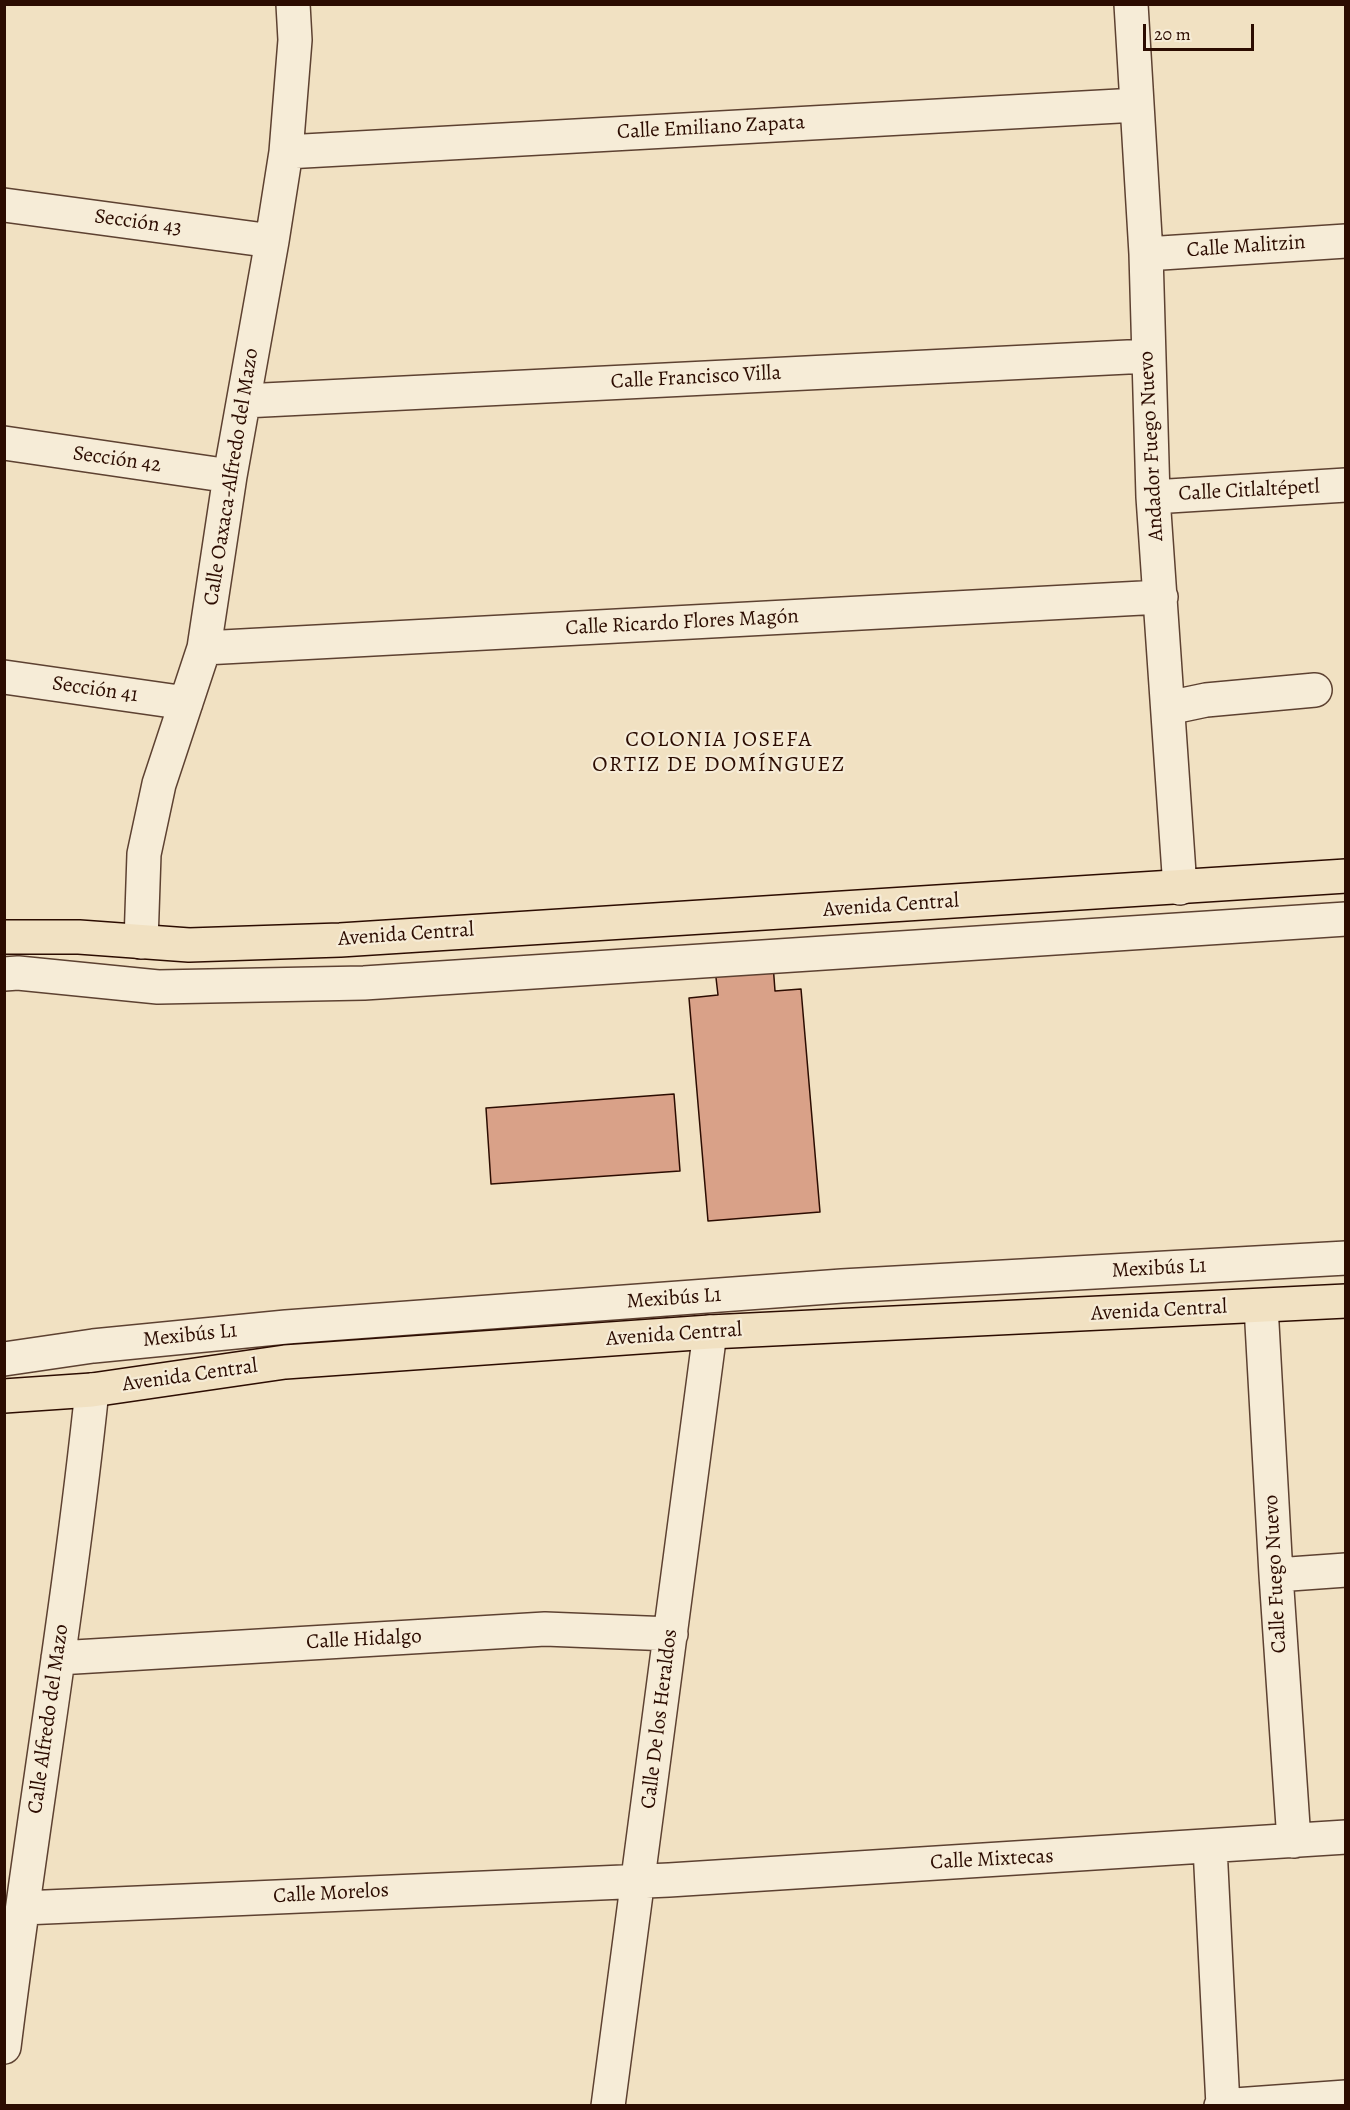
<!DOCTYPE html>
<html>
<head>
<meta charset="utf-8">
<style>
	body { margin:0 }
	#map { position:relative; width:1350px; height:2110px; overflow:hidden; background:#f1e1c2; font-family:Alegreya,serif }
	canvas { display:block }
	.frame { position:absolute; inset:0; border:6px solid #2c0c01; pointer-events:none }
	.scale { position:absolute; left:1143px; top:24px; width:111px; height:27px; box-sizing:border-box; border:3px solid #2c0c01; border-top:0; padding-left:8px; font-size:18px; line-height:21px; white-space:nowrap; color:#2c0c01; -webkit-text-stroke:4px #f6ecd7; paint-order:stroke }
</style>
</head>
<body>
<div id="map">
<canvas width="1350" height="2110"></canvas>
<div class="frame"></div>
<div class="scale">20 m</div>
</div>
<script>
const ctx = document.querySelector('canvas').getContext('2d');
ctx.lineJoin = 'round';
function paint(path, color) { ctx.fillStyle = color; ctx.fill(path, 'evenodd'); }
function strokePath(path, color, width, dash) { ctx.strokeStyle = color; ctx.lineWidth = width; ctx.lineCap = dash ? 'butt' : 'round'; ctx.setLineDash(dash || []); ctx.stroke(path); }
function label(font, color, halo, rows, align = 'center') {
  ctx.font = font + ' Alegreya,serif'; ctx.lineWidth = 4.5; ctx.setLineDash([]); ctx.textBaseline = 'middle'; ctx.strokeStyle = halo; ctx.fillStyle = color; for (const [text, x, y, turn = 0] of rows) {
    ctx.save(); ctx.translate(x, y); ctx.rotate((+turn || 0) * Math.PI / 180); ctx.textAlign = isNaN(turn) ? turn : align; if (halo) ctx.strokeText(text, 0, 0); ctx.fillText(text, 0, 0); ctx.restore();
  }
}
const building = new Path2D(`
	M773,964L775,991L801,989L820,1212L708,1221L689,998L718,995L715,969Z
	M674,1094L680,1171L491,1184L486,1108Z`);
paint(building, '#d9a188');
strokePath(building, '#2c0c01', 1.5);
const minor = new Path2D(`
	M1131,4L1146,254L1153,497L1180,888
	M286,152L1137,105
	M4,205L272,241
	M1146,254L1346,241
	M244,401L1148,356
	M4,443L230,476
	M1153,497L1346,485
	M204,648L1161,597
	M4,677L186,703
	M1168,708L1206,700L1315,690
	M141,942L144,854L159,784L204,648L230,476L272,241L286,152L295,40L293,4
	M4,974L18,973L158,987L364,983L1346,919
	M1261,1306L1276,1575L1294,1841
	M4,1359L93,1346L286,1327L842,1286L1346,1258
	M1276,1575L1346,1570
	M58,1658L545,1629L671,1634
	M1210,1847L1223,2106
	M23,1908L669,1880L1346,1837
	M4,2047C31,1828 69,1610 92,1390
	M608,2106L710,1332
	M1221,2106L1346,2097`);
const highway = new Path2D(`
	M4,937H79L189,945L340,940L1346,876
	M4,1396L92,1390L285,1362L710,1332L1346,1301`);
strokePath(minor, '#5d4131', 36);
strokePath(highway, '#2c0c01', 36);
strokePath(minor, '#f6ecd7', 33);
strokePath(highway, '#f1e1c2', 33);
label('21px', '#2c0c01', '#f6ecd7', [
	["Calle Emiliano Zapata",711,128,-3],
	["Sección 43",138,223,8],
	["Calle Malitzin",1246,247,-4],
	["Calle Francisco Villa",696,378,-3],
	["Andador Fuego Nuevo",1152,446,-93],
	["Sección 42",117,460,8],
	["Calle Oaxaca-Alfredo del Mazo",232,477,-81],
	["Calle Citlaltépetl",1249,491,-3],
	["Calle Ricardo Flores Magón",682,623,-3],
	["Sección 41",95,690,8],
	["Avenida Central",891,906,-4],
	["Avenida Central",406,935,-4],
	["Mexibús L1",1159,1269,-3],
	["Mexibús L1",674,1299,-4],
	["Avenida Central",1159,1311,-3],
	["Avenida Central",674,1335,-4],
	["Mexibús L1",190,1336,-6],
	["Avenida Central",190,1376,-8],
	["Calle Fuego Nuevo",1276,1574,-93],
	["Calle Hidalgo",364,1640,-3],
	["Calle Alfredo del Mazo",49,1719,-82],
	["Calle De los Heraldos",660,1719,-83],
	["Calle Mixtecas",992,1860,-3],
	["Calle Morelos",331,1894,-3]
]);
ctx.letterSpacing = '1.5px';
label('22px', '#2c0c01', '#f6ecd7', [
	["COLONIA JOSEFA",719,741],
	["ORTIZ DE DOMÍNGUEZ",719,766]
]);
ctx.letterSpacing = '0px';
</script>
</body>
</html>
